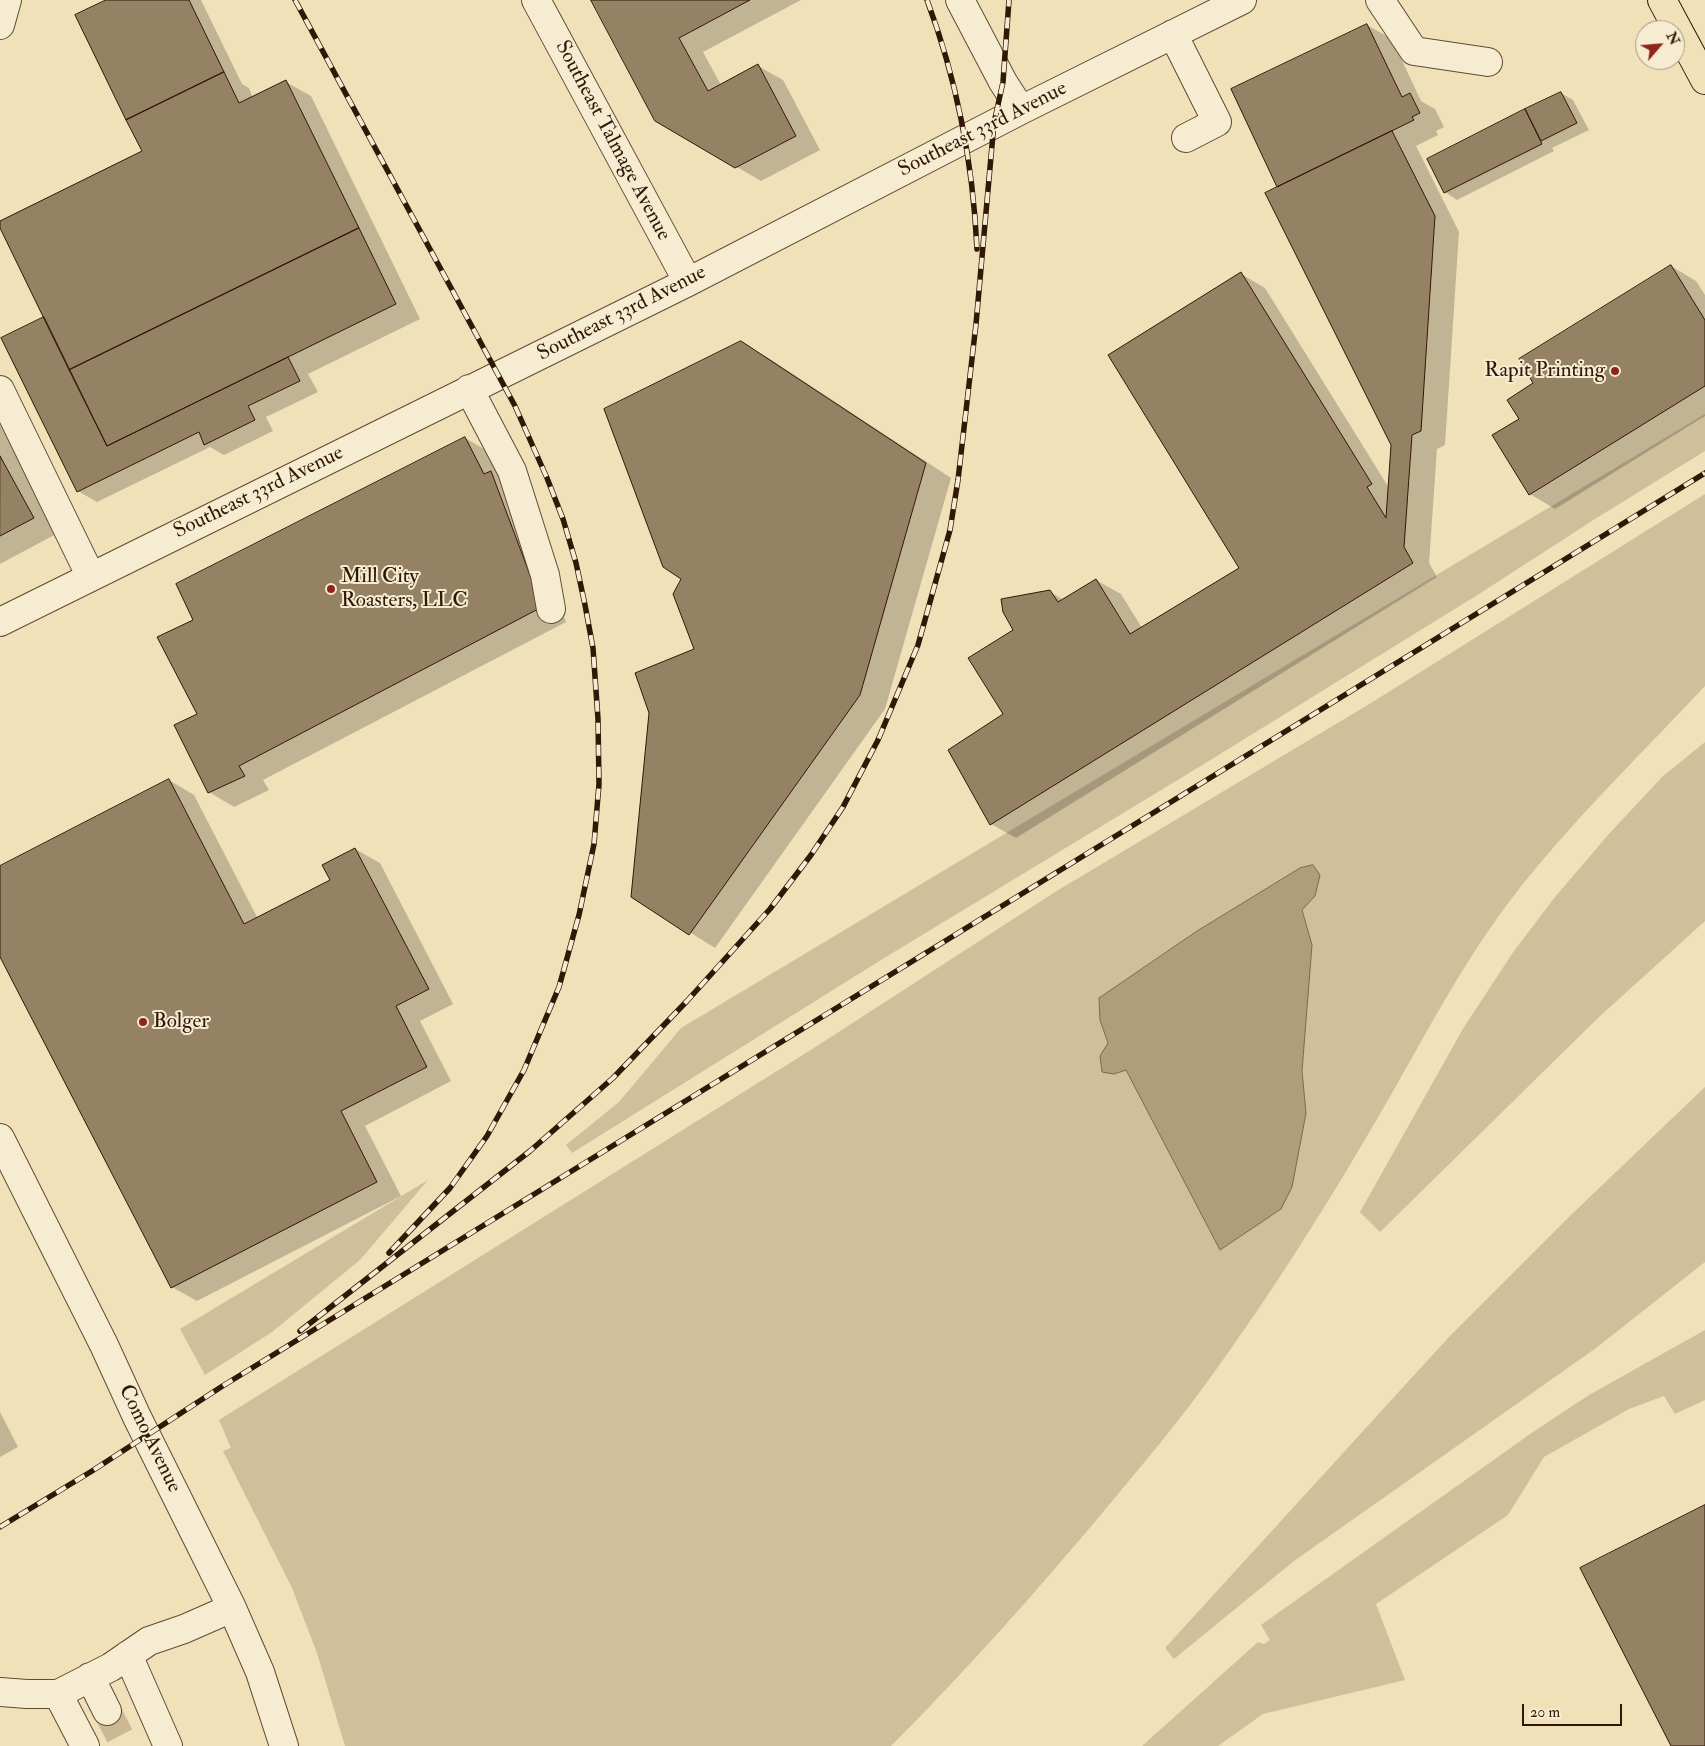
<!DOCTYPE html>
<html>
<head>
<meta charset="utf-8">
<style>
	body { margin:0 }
	#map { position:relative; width:1705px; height:1746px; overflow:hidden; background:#f1e1b9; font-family:"IM FELL Double Pica",serif }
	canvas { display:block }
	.north { position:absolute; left:1635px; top:20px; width:50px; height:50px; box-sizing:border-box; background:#f6ecd2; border:1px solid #a79780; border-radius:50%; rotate:63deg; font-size:14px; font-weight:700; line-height:20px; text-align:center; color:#311806 }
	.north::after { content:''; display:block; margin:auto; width:18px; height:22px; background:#8f2418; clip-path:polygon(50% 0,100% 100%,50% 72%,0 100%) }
	.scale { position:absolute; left:1522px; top:1704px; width:100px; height:22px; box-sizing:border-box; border:2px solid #311806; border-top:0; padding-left:6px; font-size:15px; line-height:18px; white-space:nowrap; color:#311806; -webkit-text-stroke:4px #f6ecd2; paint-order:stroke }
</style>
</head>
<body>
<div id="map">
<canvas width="1705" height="1746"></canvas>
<div class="north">N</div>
<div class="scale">20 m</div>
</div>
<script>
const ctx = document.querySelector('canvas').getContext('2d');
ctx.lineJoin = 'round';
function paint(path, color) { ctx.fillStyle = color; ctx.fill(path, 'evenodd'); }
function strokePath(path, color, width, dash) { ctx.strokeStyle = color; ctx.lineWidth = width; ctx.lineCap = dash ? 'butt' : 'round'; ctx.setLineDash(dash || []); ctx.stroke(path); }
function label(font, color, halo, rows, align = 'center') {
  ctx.font = font + ' "IM FELL Double Pica",serif'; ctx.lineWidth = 4; ctx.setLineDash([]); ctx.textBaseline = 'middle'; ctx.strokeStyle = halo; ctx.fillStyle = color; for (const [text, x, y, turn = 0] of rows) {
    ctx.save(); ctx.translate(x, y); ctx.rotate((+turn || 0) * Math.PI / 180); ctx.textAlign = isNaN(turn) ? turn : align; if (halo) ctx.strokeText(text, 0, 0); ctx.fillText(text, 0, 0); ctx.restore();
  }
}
paint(new Path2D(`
	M1705,414V451L1595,519L1479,594L1204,764L881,960L572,1153L566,1145L619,1102L681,1028Z
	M1705,494V686C1635,761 1558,834 1498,917C1455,977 1421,1043 1384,1107C1331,1199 1275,1288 1213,1374C1179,1422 1141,1466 1104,1511C1036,1592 966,1671 891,1746H345L317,1653L292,1588L223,1451L231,1448L219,1420L817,1046L1055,892L1371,703ZM1300,868L1315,896L1302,910L1312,945L1302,1071L1306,1113L1281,1209L1220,1249L1126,1070L1114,1074L1108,1043L1100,1020L1099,998L1197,931Z
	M1705,742V921L1599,1017L1380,1232L1360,1212L1464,1027L1514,951L1555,897L1608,835L1662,777Z
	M1705,1087V1262L1596,1348L1294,1561L1174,1659L1165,1648L1448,1338L1573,1213Z
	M428,1180L360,1260L272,1332L205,1375L180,1329Z
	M1705,1330V1400L1675,1414L1664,1396L1629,1409L1544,1457L1508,1515L1376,1604L1405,1680L1263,1714L1218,1746H1142L1258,1642L1264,1644L1270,1640L1261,1625L1533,1432L1589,1395Z`), '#d0bf9b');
const water = new Path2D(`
	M1313,865L1320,875L1315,896L1302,910L1312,945L1302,1071L1306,1113L1292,1187L1281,1209L1220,1250L1126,1070L1114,1074L1102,1072L1100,1056L1108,1043L1100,1020L1099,998L1197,931L1300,868Z`);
paint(water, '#b09d7c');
strokePath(water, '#7d684d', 1);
paint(new Path2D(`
	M109,0H201L242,84L249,88L253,98L286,82L311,96L420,319L308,374L318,392L266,417L273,431L224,455L210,447L97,502L78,491L46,320L0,226V222L143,152Z
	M592,0H801L703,52L721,85L758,66L783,80L820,150L761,181L656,120Z
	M1367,25L1392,39L1421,101L1435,109L1444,127L1436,131L1438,135L1416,146L1459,232L1445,445L1437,449L1429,563L1437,577L1016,838L991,824L1015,631L1050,592L1064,600L1096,580L1121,594L1142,628L1240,568L1241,274L1265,288L1389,488L1393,445L1279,187L1232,90Z
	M1561,93L1573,100L1589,130L1552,148L1554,151L1457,200L1445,192L1428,160Z
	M1671,266L1696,281L1705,295V416L1555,509L1530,494L1521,419L1535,384Z
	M741,342L767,357L951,478L885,709L715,948L632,896L696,650L682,579Z
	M0,425L58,533L0,564Z
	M465,438L489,452L516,487L566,622L263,780L269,790L234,807L209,792L198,714L194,621Z
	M169,780L194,795L258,919L332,881L355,849L380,863L453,1004L420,1021L451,1081L365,1126L401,1196L197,1301L172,1287L0,954V868Z
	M0,1412L18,1447L0,1457Z`), '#0003');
const building = new Path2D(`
	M106,0H189L224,72L126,120L75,15Z
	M591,0H750L679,38L708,91L758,64L796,136L735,168L655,121Z
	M1367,24L1402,97L1410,93L1420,113L1412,117L1414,120L1277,187L1231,89Z
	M224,72L239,103L286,80L359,228L69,370L0,228V221L142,151L126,120Z
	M1561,92L1577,123L1541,141L1525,109Z
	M1525,109L1542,144L1444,193L1427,159Z
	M1392,131L1435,216L1421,431L1412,435L1404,547L1413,563L990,825L948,750L1003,714L968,658L1013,630L1003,612L1001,599L1050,590L1058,602L1096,579L1130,634L1239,568L1108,355L1241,272L1372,484L1367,487L1386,518L1391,445L1265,193Z
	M359,228L396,304L107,446L69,370Z
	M1671,265L1705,320V386L1529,495L1492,435L1519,419L1507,400L1533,383L1519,359Z
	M44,317L107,446L288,357L300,381L248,406L255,420L204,445L199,432L77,492L1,338Z
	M741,341L926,463L860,695L689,935L631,897L649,713L635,673L694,649L673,594L681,579L663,567L604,409Z
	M465,437L484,474L491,471L542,607L239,766L245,776L208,793L174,725L197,714L157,637L193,620L176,584Z
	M0,456L34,518L0,536Z
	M169,779L244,924L330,880L322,865L355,848L429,989L396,1006L427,1067L341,1111L377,1182L171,1288L0,957V866Z
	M1705,1505V1746H1671L1580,1568Z`);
paint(building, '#958163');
strokePath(building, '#311806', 1);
strokePath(new Path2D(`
	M107,1711L125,1746`), '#cbb995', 28, [28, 14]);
const minor = new Path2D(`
	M536,0L688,282
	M960,0L1003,82L1021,110
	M1380,0L1414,51L1488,62
	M0,25L7,0
	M1173,34L1217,122L1186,138
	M469,389L512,471L545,575L551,609
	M0,390L91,577
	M0,622L688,282L1021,110L1242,0
	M0,1138L104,1345L137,1417L232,1608L260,1672L284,1746
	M128,1655L168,1746
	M90,1677L107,1711
	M0,1692L27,1694H58L111,1667L149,1641L184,1629L232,1608
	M58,1694L85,1746`);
const major = new Path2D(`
	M1662,0L1705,80`);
strokePath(minor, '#614a33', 30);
strokePath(major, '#311806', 30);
strokePath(minor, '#f6ecd2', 28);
strokePath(major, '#f1e1b9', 28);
const rail = new Path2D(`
	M295,0L515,406L547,478L563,519L576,563L585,605L593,648L598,719L599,784L594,844L579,915L559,987L524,1070L487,1136L450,1188L389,1253
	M927,0C957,80 973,164 977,249
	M300,1331L530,1151L613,1078L687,1001L770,909L811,855L843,807L878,740L918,645L950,530L958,480L976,324L994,123L1003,82L1009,0
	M0,1527L92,1471L221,1387L1705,473`);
strokePath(rail, '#311806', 5.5);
strokePath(rail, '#f6ecd2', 4, [11]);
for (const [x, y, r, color] of [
	[1615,371,5,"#8f2418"],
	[331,589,5,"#8f2418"],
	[143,1022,5,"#8f2418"]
]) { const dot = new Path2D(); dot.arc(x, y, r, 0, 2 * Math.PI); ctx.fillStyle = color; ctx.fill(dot); strokePath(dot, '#f6ecd2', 2); }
label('21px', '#311806', '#f6ecd2', [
	["Southeast 33rd Avenue",983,130,-27],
	["Southeast Talmage Avenue",612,141,62],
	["Southeast 33rd Avenue",622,314,-27],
	["Southeast 33rd Avenue",259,493,-26],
	["Como Avenue",149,1439,64]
]);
label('21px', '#311806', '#f6ecd2', [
	["Rapit Printing",1605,371,"right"],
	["Mill City",341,577],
	["Roasters, LLC",341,601],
	["Bolger",153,1022]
], 'left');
</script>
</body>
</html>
